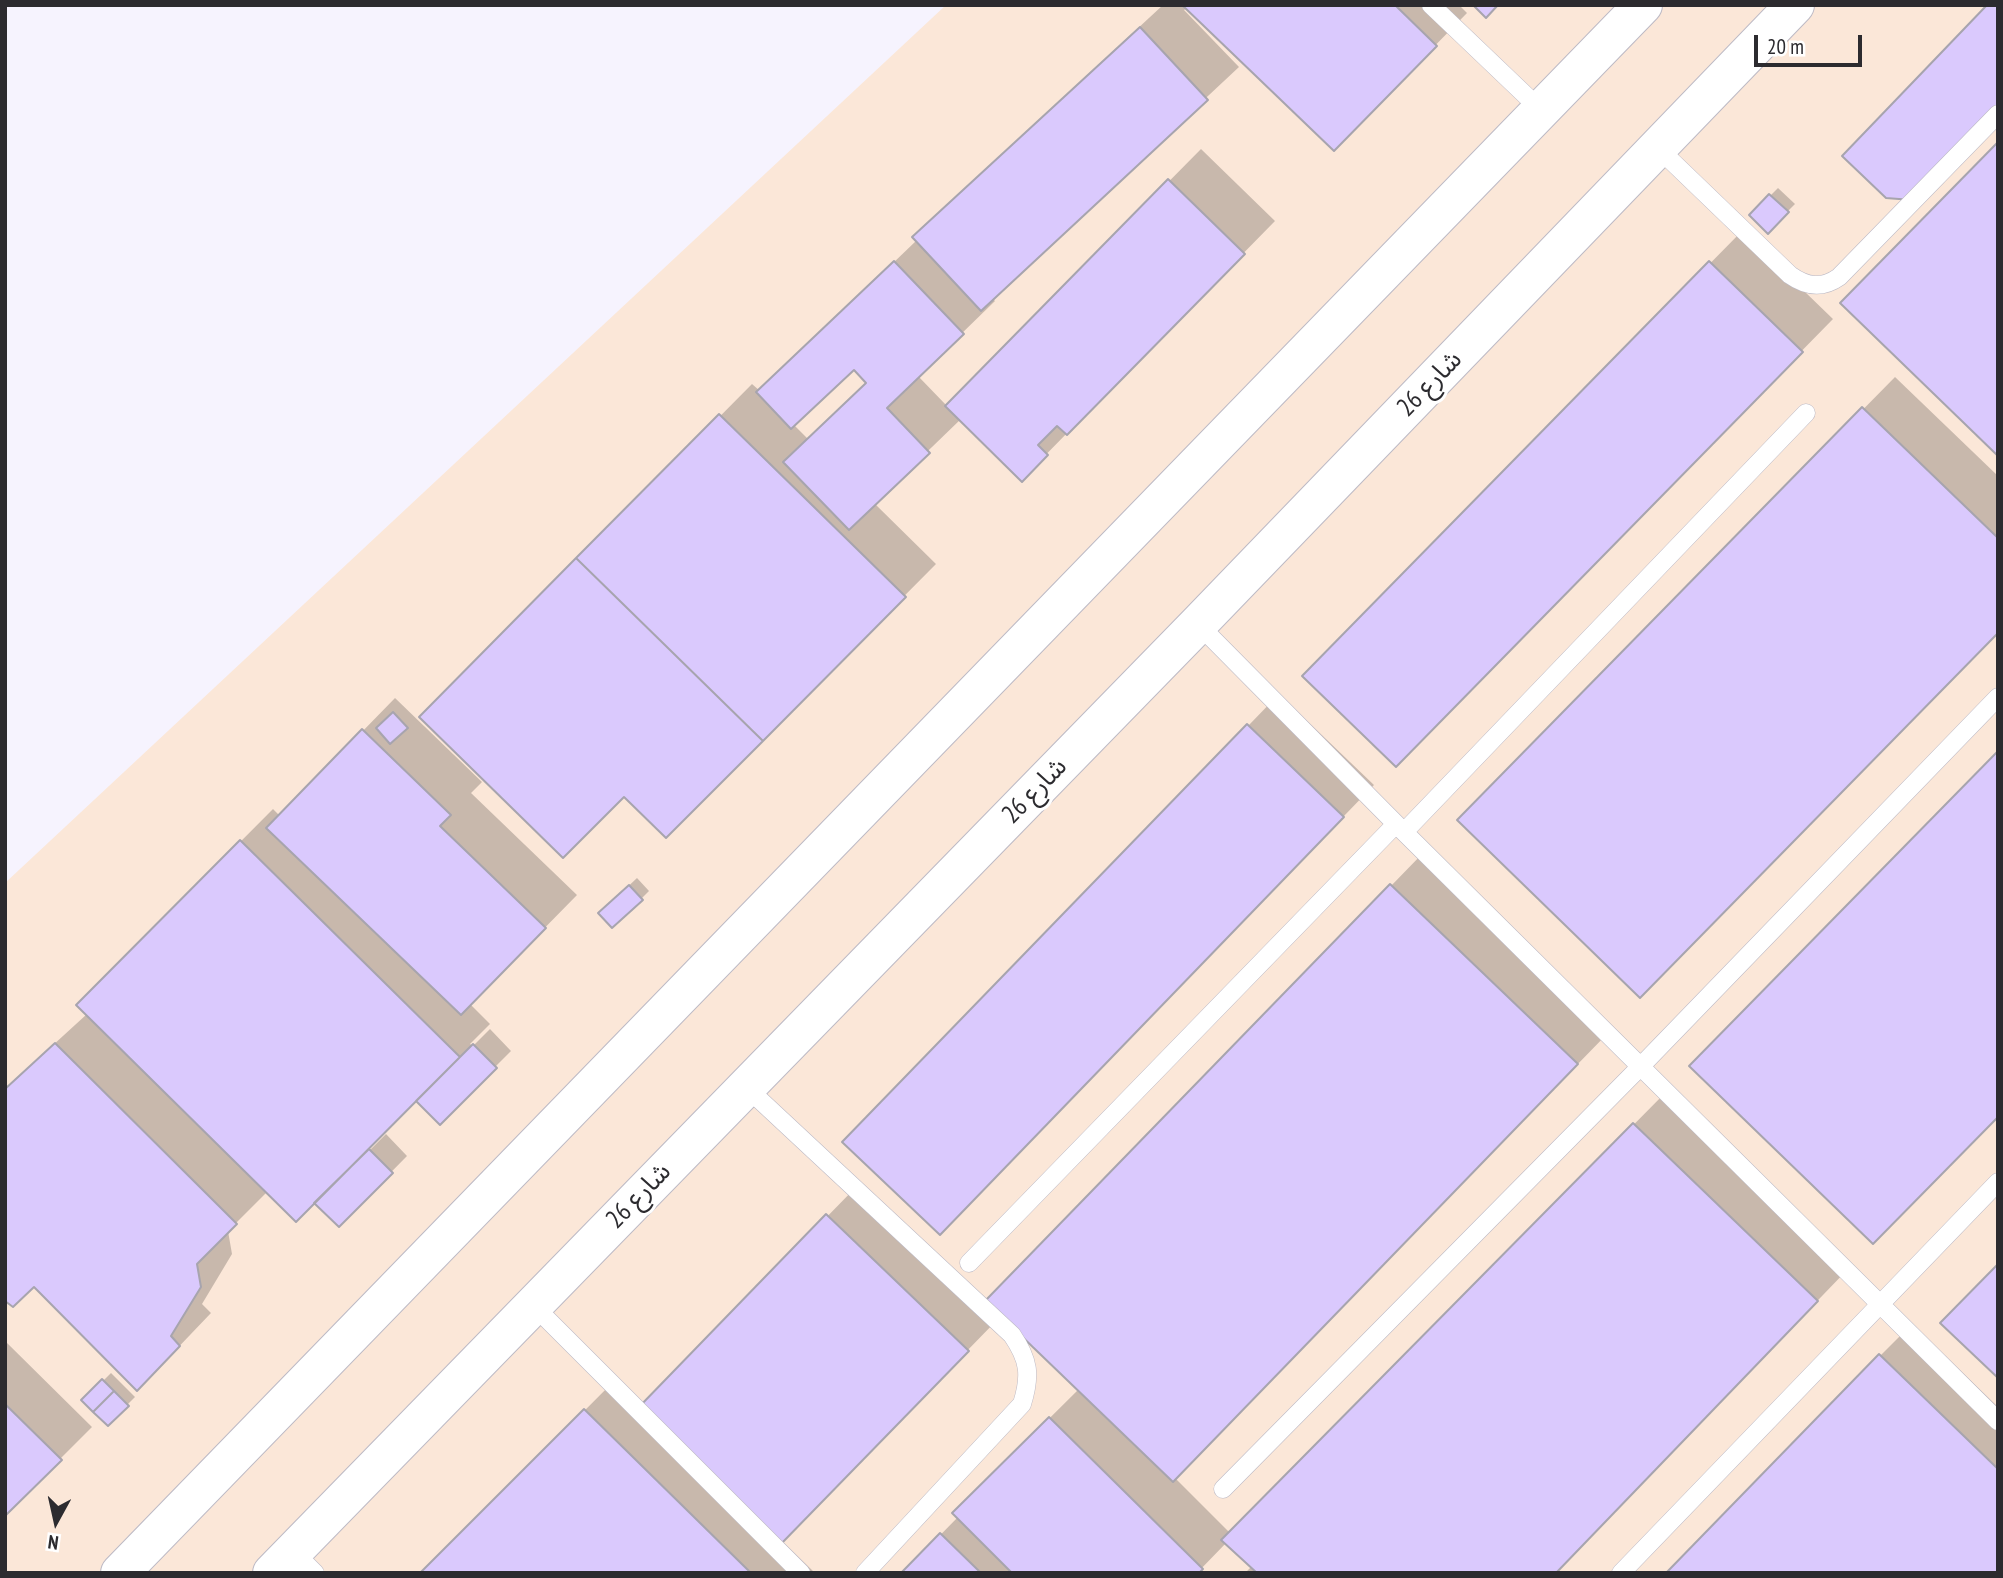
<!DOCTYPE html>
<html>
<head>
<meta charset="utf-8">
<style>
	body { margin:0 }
	#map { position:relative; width:2003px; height:1578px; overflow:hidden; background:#f6f3fe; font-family:"PT Sans Narrow",sans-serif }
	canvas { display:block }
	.frame { position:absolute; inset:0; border:7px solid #2c2b2f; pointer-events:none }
	.north { position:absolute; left:21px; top:1487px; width:70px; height:70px; -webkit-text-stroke:5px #fff; paint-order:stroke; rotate:188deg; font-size:19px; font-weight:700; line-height:28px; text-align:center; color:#2c2b2f }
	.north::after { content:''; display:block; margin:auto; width:24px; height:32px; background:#2c2b2f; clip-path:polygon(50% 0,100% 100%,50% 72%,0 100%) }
	.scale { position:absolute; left:1754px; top:35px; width:108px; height:32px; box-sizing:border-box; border:4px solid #2c2b2f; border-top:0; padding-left:9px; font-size:21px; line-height:24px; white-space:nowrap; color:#2c2b2f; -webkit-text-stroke:5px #fff; paint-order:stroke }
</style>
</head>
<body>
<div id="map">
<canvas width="2003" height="1578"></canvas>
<div class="frame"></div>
<div class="north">N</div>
<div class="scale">20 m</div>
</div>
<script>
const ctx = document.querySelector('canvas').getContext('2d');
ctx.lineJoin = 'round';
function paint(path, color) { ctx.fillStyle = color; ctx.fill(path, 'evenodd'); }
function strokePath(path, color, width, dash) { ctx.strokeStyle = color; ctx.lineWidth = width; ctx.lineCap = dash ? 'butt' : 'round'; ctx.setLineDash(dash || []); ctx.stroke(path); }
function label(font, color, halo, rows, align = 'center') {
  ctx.font = font + ' "PT Sans Narrow","Noto Sans Arabic",sans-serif'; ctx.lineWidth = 6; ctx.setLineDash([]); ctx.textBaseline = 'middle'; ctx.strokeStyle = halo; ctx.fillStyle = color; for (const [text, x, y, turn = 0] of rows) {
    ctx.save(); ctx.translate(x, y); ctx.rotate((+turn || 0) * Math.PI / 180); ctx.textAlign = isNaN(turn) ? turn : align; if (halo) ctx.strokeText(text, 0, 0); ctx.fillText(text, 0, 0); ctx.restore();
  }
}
paint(new Path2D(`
	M946,5H1998V1573H5V883Z`), '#fbe7d8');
paint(new Path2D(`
	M1163,5H1459L1467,13L1365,117L1187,8L1184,10L1239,67L992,298L995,301L918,376L947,406L1201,149L1275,221L1022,479L961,419L874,503L936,564L666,836L624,794L422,717L752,384L760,391L917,240L914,237L946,206ZM854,368L867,382L808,439L794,425Z
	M1778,188L1795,204L1768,231L1751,215Z
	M1742,231L1833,319L1427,733L1304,676Z
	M1895,377L1998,476V632L1459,820Z
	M1279,694L1374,785L971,1201L1248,726Z
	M395,698L482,782L471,793L577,895L470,1004L490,1024L470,1044L473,1046L490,1029L511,1051L440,1122L416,1099L365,1150L368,1152L386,1134L407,1156L339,1225L315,1201L267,1192L228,1231L232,1254L202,1304L211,1313L169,1357L34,1284L5,1089L87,1014L78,1005L273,809L280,816Z
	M1423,853L1609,1032L1175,1478L1230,1533L1666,1092L1849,1268L1555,1573H1245L1252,1566L1227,1542L1197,1573H903L958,1517L954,1513L1079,1389L988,1301Z
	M637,878L649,891L641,899L600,913Z
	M859,1184L999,1318L782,1541L815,1573H423L617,1378L644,1404Z
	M1912,1324L1998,1407V1573L1880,1356Z
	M5,1341L92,1427L5,1514Z
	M111,1373L135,1397L108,1424L84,1400Z`), '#0003');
const building = new Path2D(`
	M1182,5H1395L1437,46L1334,151Z
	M1473,5H1498L1486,18Z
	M1987,5H1998V111L1912,200L1886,198L1842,156Z
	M1140,27L1208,100L981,311L912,237Z
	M1998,142V456L1840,303Z
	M1168,179L1245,254L1067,435L1057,426L1038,445L1048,455L1022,482L945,406Z
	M1769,194L1789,212L1768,234L1749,215Z
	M894,261L964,334L887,408L930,453L849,530L783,462L866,383L854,370L791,429L756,392Z
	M1709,261L1803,352L1396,767L1302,676Z
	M1862,407L1998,538V633L1640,998L1457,820Z
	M719,414L906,597L763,741L576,558Z
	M576,558L763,741L666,838L624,797L563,858L419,717Z
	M393,712L408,728L390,744L376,728Z
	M1247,724L1344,817L940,1235L842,1142Z
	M362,729L451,815L440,826L546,928L461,1015L266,828Z
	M1998,751V1117L1873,1244L1689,1066Z
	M240,840L460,1057L296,1222L76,1005Z
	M1390,884L1578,1064L1173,1482L985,1301Z
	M629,885L643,900L612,928L598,913Z
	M55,1043L237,1224L197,1264L201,1287L171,1336L180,1346L137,1391L34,1287L13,1307L5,1301V1089Z
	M473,1044L497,1068L440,1125L416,1101Z
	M1633,1123L1818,1301L1556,1573H1257L1221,1540Z
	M369,1149L393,1173L339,1227L314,1203Z
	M826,1214L969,1351L779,1546L638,1408Z
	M1998,1264V1378L1940,1323Z
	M1879,1354L1998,1469V1573H1666Z
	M102,1379L114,1391L93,1412L81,1400Z
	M114,1391L129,1406L108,1426L93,1412Z
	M5,1404L62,1460L5,1516Z
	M584,1409L751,1573H420Z
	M1049,1417L1203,1569L1199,1573H1012L952,1513Z
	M940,1533L981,1573H901Z`);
paint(building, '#dac9fd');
strokePath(building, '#a7a4ae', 2);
const lane = new Path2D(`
	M1431,5L1541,110
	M1658,148L1790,275C1807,287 1822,289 1839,277L1998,114
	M1198,624L1404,832L1998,1421
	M1404,832L1806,413
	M746,1087L1012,1335C1029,1360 1031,1375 1022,1404L865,1573
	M969,1263L1396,824
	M533,1305L801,1573
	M1223,1489L1641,1066L1998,697
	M293,1551L315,1573
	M1621,1573L1998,1182`);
const secondary = new Path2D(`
	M120,1573L1643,5
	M272,1573L1198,624L1795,5`);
strokePath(lane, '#bdbac5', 19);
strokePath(secondary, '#bdbac5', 40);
strokePath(lane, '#fff', 18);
strokePath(secondary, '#fff', 38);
label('26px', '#2c2b2f', '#fff', [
	["شارع 26",1430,384,-46],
	["شارع 26",1035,791,-46],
	["شارع 26",639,1196,-46]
]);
</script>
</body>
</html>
